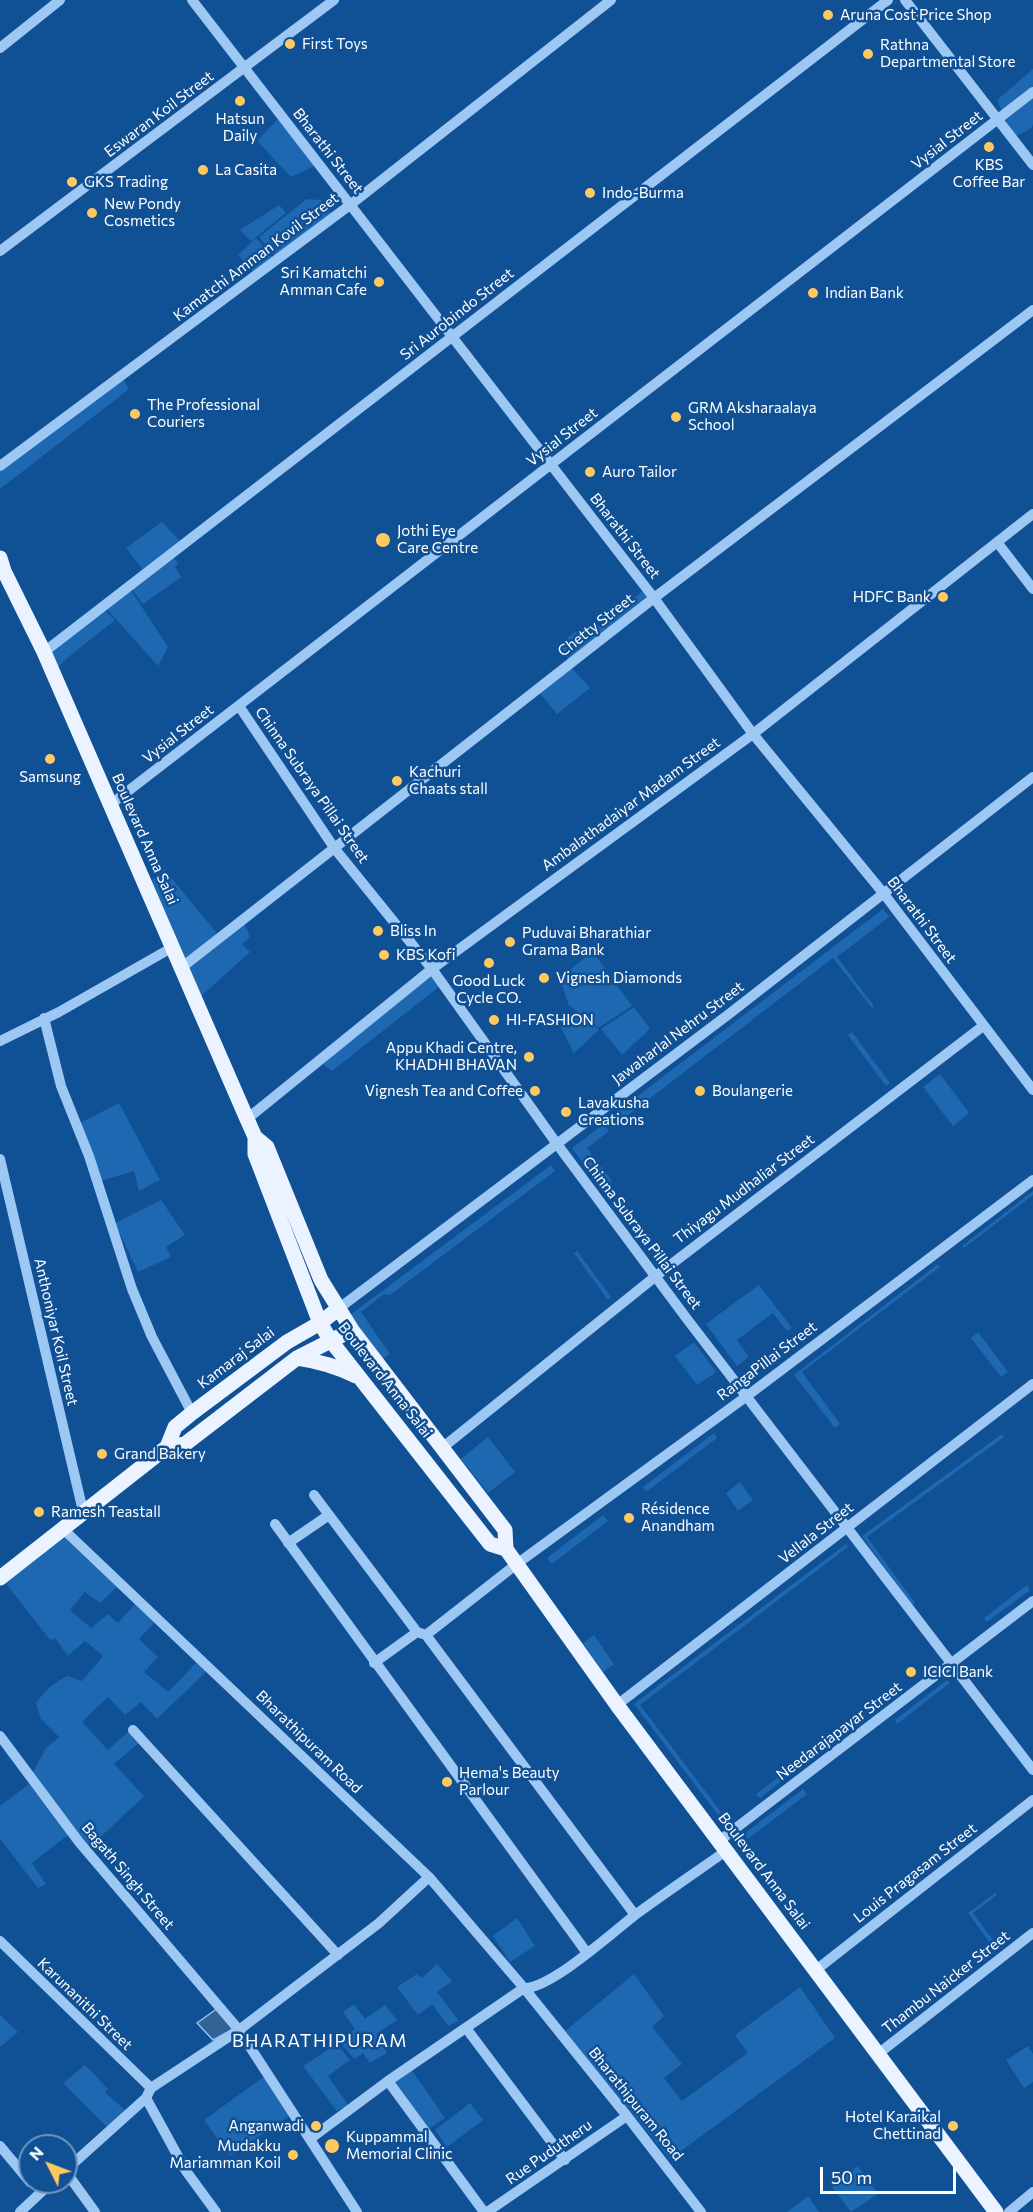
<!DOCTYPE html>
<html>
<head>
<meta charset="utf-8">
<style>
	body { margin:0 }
	#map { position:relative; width:1033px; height:2212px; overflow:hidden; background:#105094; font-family:Commissioner,sans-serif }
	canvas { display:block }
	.north { position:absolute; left:18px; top:2134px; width:60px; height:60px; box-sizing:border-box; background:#105094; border:2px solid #7096bf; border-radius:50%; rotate:312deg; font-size:16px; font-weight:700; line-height:24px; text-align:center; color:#fff }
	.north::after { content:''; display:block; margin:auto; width:21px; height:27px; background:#ffc960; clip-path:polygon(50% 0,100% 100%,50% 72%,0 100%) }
	.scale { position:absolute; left:820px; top:2167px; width:136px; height:27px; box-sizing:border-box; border:3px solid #fff; border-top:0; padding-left:8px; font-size:18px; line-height:21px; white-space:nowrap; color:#fff; -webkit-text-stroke:4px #105094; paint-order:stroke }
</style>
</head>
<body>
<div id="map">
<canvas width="1033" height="2212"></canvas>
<div class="north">N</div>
<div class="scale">50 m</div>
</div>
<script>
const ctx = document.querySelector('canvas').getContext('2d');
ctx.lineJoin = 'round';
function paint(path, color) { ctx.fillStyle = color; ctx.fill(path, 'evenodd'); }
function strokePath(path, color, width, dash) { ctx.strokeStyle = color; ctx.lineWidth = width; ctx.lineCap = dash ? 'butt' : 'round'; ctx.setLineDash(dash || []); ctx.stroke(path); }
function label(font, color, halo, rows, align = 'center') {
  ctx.font = font + ' Commissioner,sans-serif'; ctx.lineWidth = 5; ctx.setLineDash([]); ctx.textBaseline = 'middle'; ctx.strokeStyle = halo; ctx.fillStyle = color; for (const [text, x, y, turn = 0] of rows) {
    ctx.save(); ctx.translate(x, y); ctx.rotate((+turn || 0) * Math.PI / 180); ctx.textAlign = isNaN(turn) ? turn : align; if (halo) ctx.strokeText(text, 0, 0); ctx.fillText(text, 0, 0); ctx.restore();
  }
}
paint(new Path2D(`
	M1033,69V125L1030,129L1016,136L1008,125L997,100Z
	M278,119L317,165L291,177L257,141Z
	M307,199L321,200L333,215L275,257L259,237Z
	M279,205L286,213L251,241L240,230Z
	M256,238L274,259L254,273L238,255Z
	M123,379L129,389L0,489V468Z
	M162,522L182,543L144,571L126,548Z
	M172,555L178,563L175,567L181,577L143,604L131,588Z
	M130,589L168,647L158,666L106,608Z
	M644,590L652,598L570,661L559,647L561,642L577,631L587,635Z
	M104,609L115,620L71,655L56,669L47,652Z
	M570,666L590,688L557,714L538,691Z
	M164,869L220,937L182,966L147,885Z
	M883,909L889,917L837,957L874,1006L872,1008L833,958L619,1122L614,1114Z
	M244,922L250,937L242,944L250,952L199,998L184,968Z
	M593,952L632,1006L598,1028L569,1005L559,978Z
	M430,973L440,986L332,1071L321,1063Z
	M634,1007L650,1029L622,1055L601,1029Z
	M574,1011L599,1030L574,1053L560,1026Z
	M852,1032L890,1083L886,1086L848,1035Z
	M940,1074L969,1113L953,1126L923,1087Z
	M119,1103L160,1180L139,1191L134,1171L101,1181L80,1123Z
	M604,1124L609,1131L587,1148L612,1181L602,1189L572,1148Z
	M551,1165L555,1171L390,1295L384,1294L361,1312L390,1354L383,1359L350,1315Z
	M1033,1191V1195L964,1248L962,1246Z
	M161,1200L185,1235L166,1247L171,1257L138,1272L115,1223Z
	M577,1251L611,1297L608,1300L574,1253Z
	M938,1264L940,1267L802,1372L840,1424L835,1428L794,1375Z
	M759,1285L792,1328L787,1331L773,1313L737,1340L749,1357L737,1366L706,1324Z
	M978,1332L1008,1372L1001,1377L971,1338Z
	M694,1342L716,1372L697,1385L675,1356Z
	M714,1433L717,1438L646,1492L643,1487Z
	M1002,1434L1004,1437L867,1537L915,1603L912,1605L862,1536Z
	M488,1437L515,1472L488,1493L461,1459Z
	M740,1482L753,1500L738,1511L726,1493Z
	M603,1515L608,1521L552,1564L547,1558Z
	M61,1534L117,1587L100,1603L85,1592L70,1610L91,1628L108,1614L118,1623L136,1603L156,1621L139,1639L158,1657L144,1672L168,1692L198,1661L208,1670L157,1719L141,1702L125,1715L108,1697L82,1722L108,1750L131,1729L142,1740L114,1764L144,1796L89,1848L33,1772L46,1748L59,1737L41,1719L36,1703C45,1691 54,1682 68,1676L82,1681L103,1656L85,1641L68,1656L55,1638L50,1640L4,1581Z
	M846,1544L848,1547L640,1705L721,1812L718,1815L634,1704Z
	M1027,1585L1030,1590L987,1622L984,1618Z
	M594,1635L614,1664L603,1672L583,1643Z
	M947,1680L950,1683L897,1724L895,1720Z
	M806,1756L808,1760L760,1798L756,1794Z
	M29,1784L68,1835L32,1863L46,1884L38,1888L0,1839V1806Z
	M803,1789L807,1794L748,1839L744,1834Z
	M995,1893L997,1895L973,1913L996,1944L993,1947L968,1913Z
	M517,1918L535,1946L510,1962L493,1936Z
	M437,1964L452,1981L437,1992L459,2021L448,2026L432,2004L418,2015L397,1987L417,1974L422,1978Z
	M634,1974L664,2016L652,2027L682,2064L664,2078L682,2101L748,2053L735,2035L800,1987L835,2038L670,2159L565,2031Z
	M354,2004L365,2019L385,2005L397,2020L376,2034L387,2053L370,2063L363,2053L354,2059L339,2041L355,2029L343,2012Z
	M0,2015L18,2032L0,2047Z
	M337,2044L350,2060L328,2076L348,2105L337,2111L303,2066Z
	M1028,2046L1033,2054V2082L1024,2088L1006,2060Z
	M85,2065L108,2089L105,2092L126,2111L107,2127L63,2083Z
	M411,2069L445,2118L427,2130L390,2081Z
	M265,2076L290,2116L230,2156L204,2120Z
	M470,2103L483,2120L447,2147L435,2130Z
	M858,2166L878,2194L851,2212L832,2187Z
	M808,2196L819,2212H787Z`), '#1e68b2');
const water = new Path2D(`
	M218,2008L235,2028L213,2040L197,2023Z`);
paint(water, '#336294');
strokePath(water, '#8ec4f8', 1.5);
strokePath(new Path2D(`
	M192,0L654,598L753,734L884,894L1033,1090
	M905,0L1033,165
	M0,48L60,0
	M0,251L334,0
	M0,466L350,205L611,0
	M997,542L1033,589
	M44,652L888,0
	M239,706L335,849L432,969L557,1144L687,1319L1033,1770
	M110,805L1033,92
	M181,968L654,598L1033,310
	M44,1018L61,1086L89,1156L132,1289L152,1337L192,1413
	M0,1041L59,1012L173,947
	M247,1119L432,969L753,734L1033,514
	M0,1159L83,1511
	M338,1309L729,1014L1033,777
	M442,1448L656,1276L983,1026
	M314,1495L417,1632L426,1635L635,1915
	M275,1524L587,1953
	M62,1528L429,1877L524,1988L627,2116L701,2212
	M288,1543L329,1515
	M426,1635L518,1563L747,1396L1033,1180
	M374,1663L417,1632
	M617,1705L1033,1384
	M133,1730L338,1955
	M0,1736L79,1842L239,2030L357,2212
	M719,1841L1033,1601
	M0,1941L151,2088
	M816,1970L1033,1800
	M524,1988C550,1989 612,1933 635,1915C665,1893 696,1872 726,1851
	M466,2028L565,2160
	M878,2054L1033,1933
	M388,2081L484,2212
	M146,2098L186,2171L216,2212
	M310,2139L388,2081L524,1988
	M0,2146L30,2182
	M66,2170L146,2098L151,2088L239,2030L379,1923L429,1877
	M66,2172L95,2212
	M20,2212L52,2182
	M487,2212L627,2116
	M1009,2212L1033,2192`), '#9dc8f4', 10);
strokePath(new Path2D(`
	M0,558L4,571L44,652L247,1119L255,1137L267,1147L321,1280L352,1330L505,1530L506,1549L617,1705L996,2212
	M255,1137V1154L320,1323L331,1341L490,1544L506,1549
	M297,1358C318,1361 336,1366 356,1376
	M167,1447L185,1444L297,1358L352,1330
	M0,1578L167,1447L175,1427L192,1413L287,1342L320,1323L338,1309`), '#eaf3ff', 15);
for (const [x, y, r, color] of [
	[828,15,6,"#ffc960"],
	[290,44,6,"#ffc960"],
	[868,54,6,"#ffc960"],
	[240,101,6,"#ffc960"],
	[989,147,6,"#ffc960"],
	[203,170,6,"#ffc960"],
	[72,182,6,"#ffc960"],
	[590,193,6,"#ffc960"],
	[92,213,6,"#ffc960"],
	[379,282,6,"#ffc960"],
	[813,293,6,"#ffc960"],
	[135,414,6,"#ffc960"],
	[676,417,6,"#ffc960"],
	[590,472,6,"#ffc960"],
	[383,540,8,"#ffc960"],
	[943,597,6,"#ffc960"],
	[50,759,6,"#ffc960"],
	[397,781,6,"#ffc960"],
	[378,931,6,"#ffc960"],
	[510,942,6,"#ffc960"],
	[384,955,6,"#ffc960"],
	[489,963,6,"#ffc960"],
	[544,978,6,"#ffc960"],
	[494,1020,6,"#ffc960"],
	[529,1057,6,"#ffc960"],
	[535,1091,6,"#ffc960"],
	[700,1091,6,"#ffc960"],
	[566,1112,6,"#ffc960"],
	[102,1454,6,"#ffc960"],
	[39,1512,6,"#ffc960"],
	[629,1518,6,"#ffc960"],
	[911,1672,6,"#ffc960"],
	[447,1782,6,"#ffc960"],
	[316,2126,6,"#ffc960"],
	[953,2126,6,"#ffc960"],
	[332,2146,8,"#ffc960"],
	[293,2155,6,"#ffc960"]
]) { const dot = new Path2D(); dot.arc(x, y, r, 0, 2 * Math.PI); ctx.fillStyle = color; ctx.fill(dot); strokePath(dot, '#105094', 2); }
label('15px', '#fff', '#105094', [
	["Aruna Cost Price Shop",840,15],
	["First Toys",302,44],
	["Rathna",880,45],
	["Departmental Store",880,62],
	["Hatsun",240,119,"center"],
	["Daily",240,136,"center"],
	["KBS",989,165,"center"],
	["Coffee Bar",989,182,"center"],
	["La Casita",215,170],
	["GKS Trading",84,182],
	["Indo-Burma",602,193],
	["New Pondy",104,204],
	["Cosmetics",104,221],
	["Sri Kamatchi",367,273,"right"],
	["Amman Cafe",367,290,"right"],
	["Indian Bank",825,293],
	["The Professional",147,405],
	["Couriers",147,422],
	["GRM Aksharaalaya",688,408],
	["School",688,425],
	["Auro Tailor",602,472],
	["Jothi Eye",397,531],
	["Care Centre",397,548],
	["HDFC Bank",931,597,"right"],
	["Kachuri",409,772],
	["Chaats stall",409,789],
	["Samsung",50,777,"center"],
	["Bliss In",390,931],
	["Puduvai Bharathiar",522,933],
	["Grama Bank",522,950],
	["KBS Kofi",396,955],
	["Vignesh Diamonds",556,978],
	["Good Luck",489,981,"center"],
	["Cycle CO.",489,998,"center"],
	["HI-FASHION",506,1020],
	["Appu Khadi Centre,",517,1048,"right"],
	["KHADHI BHAVAN",517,1065,"right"],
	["Vignesh Tea and Coffee",523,1091,"right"],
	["Boulangerie",712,1091],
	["Lavakusha",578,1103],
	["Creations",578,1120],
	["Grand Bakery",114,1454],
	["Résidence",641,1509],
	["Anandham",641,1526],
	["Ramesh Teastall",51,1512],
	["ICICI Bank",923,1672],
	["Hema's Beauty",459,1773],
	["Parlour",459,1790],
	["Hotel Karaikal",941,2117,"right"],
	["Chettinad",941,2134,"right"],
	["Anganwadi",304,2126,"right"],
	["Kuppammal",346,2137],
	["Memorial Clinic",346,2154],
	["Mudakku",281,2146,"right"],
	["Mariamman Koil",281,2163,"right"]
], 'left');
label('15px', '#fff', '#105094', [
	["Eswaran Koil Street",159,114,-37],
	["Vysial Street",947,140,-38],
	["Bharathi Street",328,151,52],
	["Kamatchi Amman Kovil Street",256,257,-37],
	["Sri Aurobindo Street",457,314,-38],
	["Vysial Street",562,437,-38],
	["Bharathi Street",625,536,52],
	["Chetty Street",596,625,-38],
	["Vysial Street",178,734,-38],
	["Chinna Subraya Pillai Street",312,785,55],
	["Ambalathadaiyar Madam Street",631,804,-36],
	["Boulevard Anna Salai",145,839,66],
	["Bharathi Street",922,920,53],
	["Jawaharlal Nehru Street",678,1033,-37],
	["Thiyagu Mudhaliar Street",744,1189,-37],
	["Chinna Subraya Pillai Street",642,1233,53],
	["Anthoniyar Koil Street",56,1332,77],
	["Kamaraj Salai",236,1358,-37],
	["RangaPillai Street",767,1361,-37],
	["Boulevard Anna Salai",385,1380,52],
	["Vellala Street",816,1533,-38],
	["Needarajapayar Street",839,1731,-37],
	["Bharathipuram Road",309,1742,44],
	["Boulevard Anna Salai",764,1871,53],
	["Louis Pragasam Street",915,1873,-38],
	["Bagath Singh Street",128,1876,50],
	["Thambu Naicker Street",946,1982,-38],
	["Karunanithi Street",85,2004,44],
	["Bharathipuram Road",636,2104,51],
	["Rue Pudutheru",549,2152,-35]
]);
ctx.letterSpacing = '1.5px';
label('18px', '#fff', '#105094', [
	["BHARATHIPURAM",320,2041]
]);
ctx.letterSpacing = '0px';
</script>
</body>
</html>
